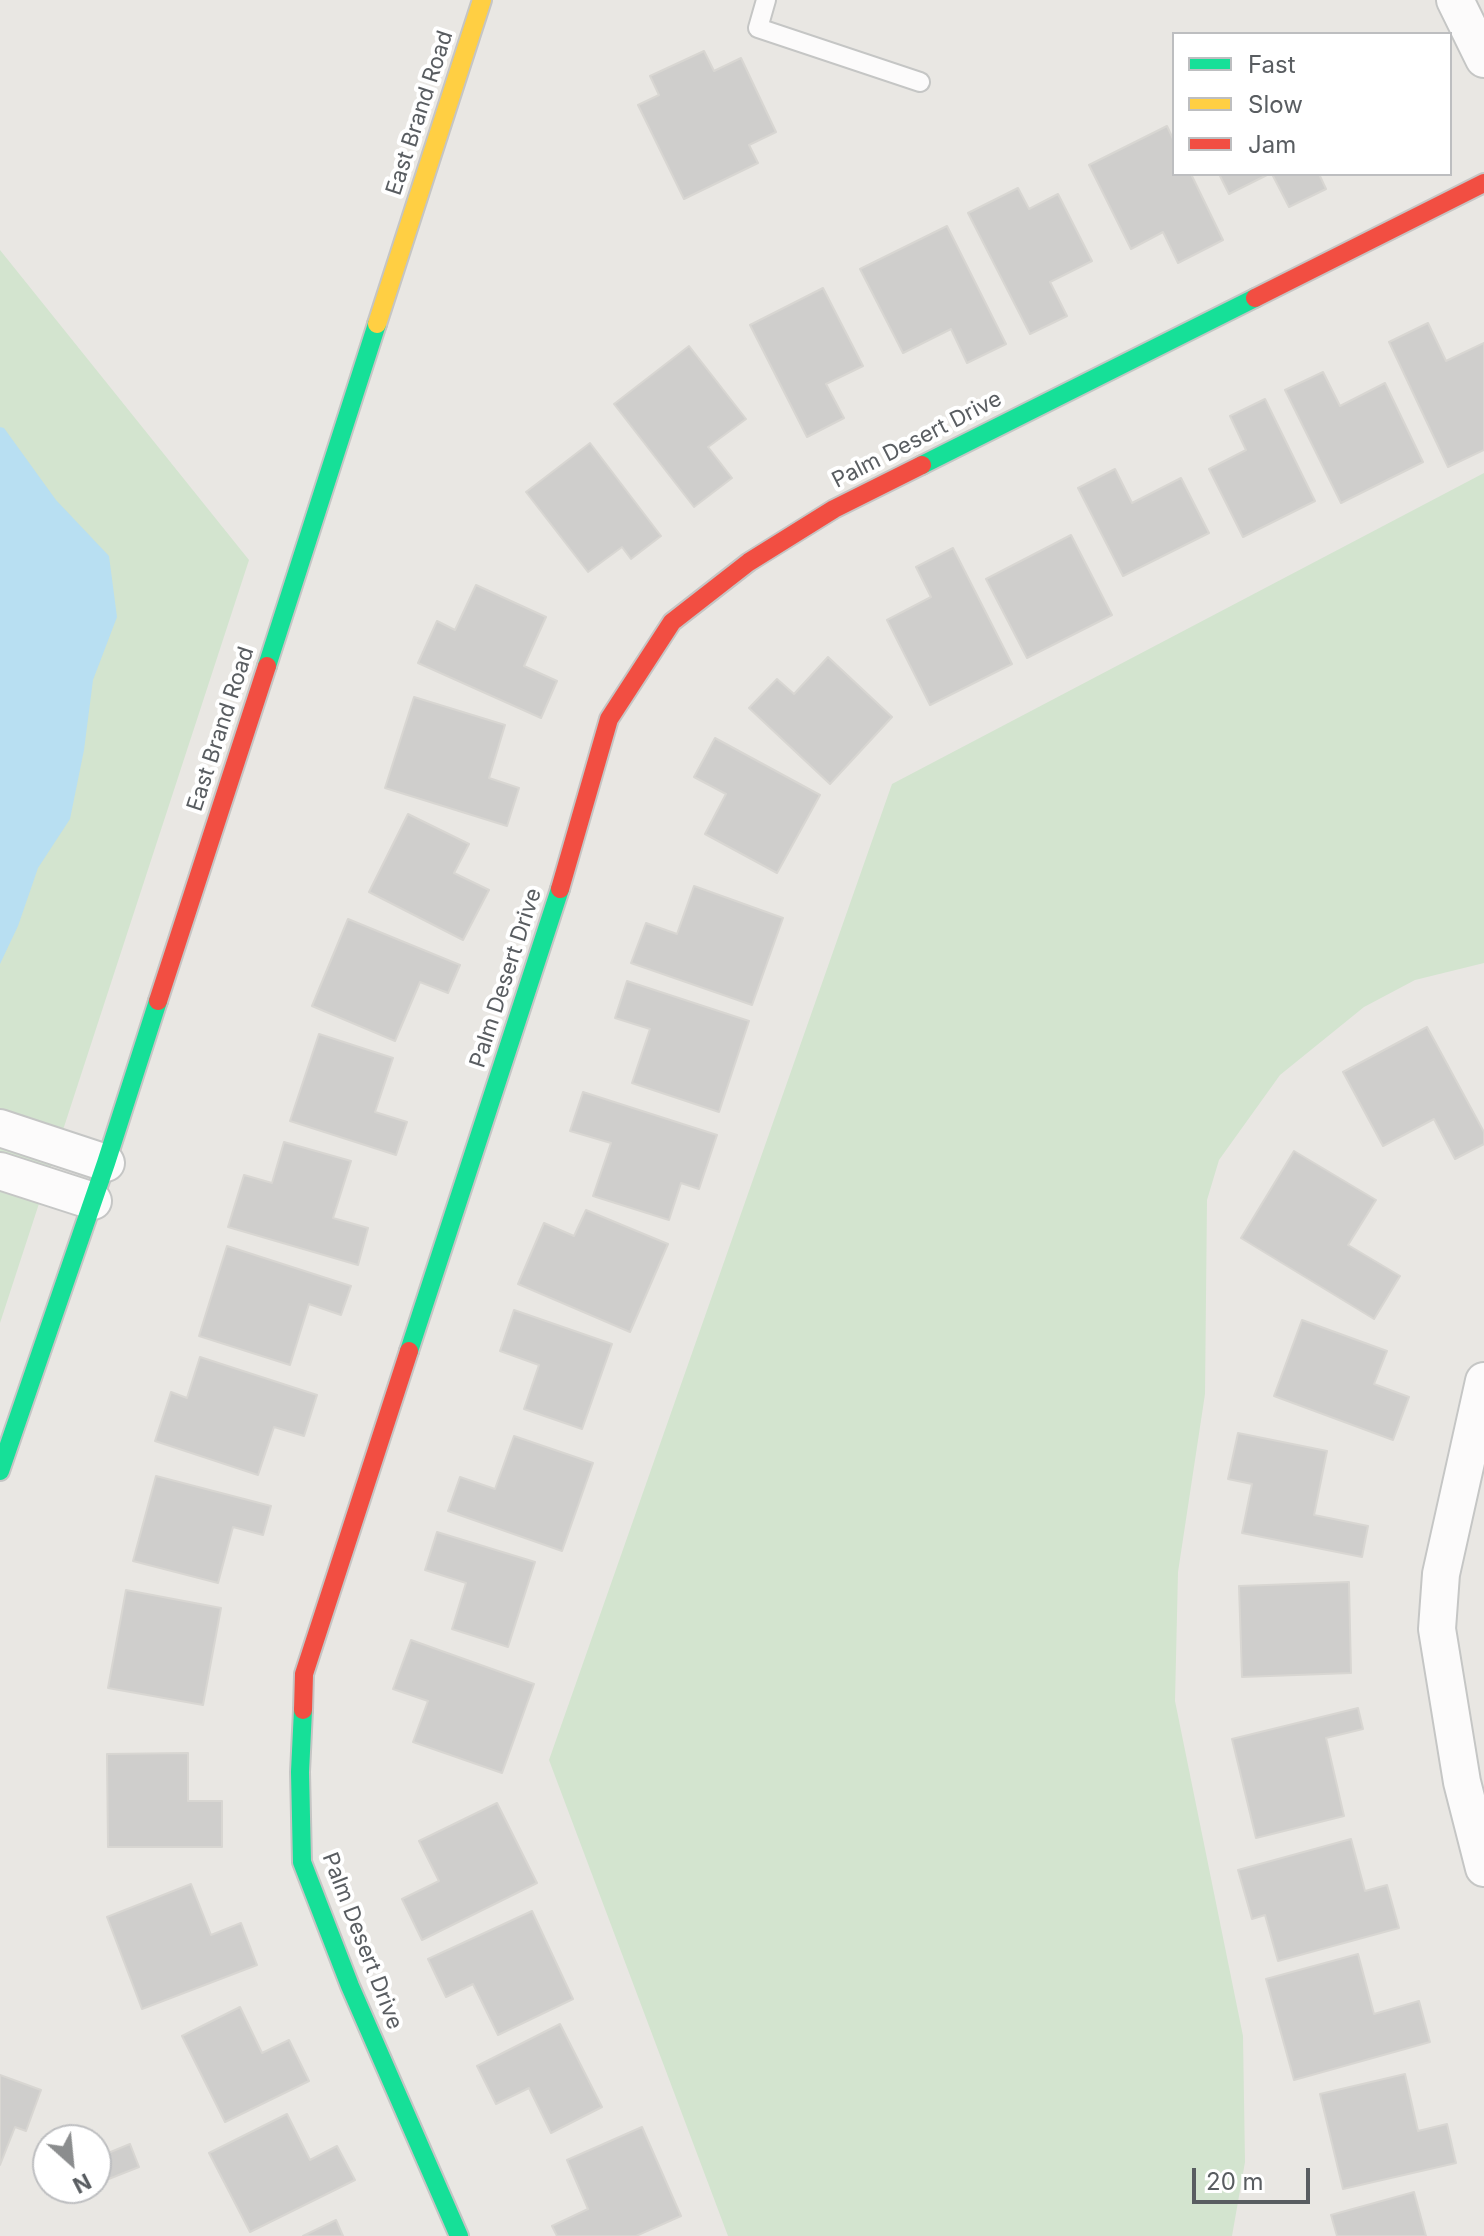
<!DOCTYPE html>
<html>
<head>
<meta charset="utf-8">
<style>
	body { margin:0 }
	#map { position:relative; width:1484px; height:2236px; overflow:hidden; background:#e9e7e3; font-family:Inter,sans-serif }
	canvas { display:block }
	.legend { position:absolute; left:1172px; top:32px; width:280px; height:144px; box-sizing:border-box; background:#fff; border:2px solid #bdbec0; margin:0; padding:10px 14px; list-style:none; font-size:24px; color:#595d61 }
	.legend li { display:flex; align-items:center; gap:16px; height:40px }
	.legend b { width:40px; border:2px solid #bdbec0 }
	.north { position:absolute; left:32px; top:2124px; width:80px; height:80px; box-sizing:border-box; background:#fff; border:2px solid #bdbec0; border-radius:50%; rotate:153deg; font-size:22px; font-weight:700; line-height:32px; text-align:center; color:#595d61 }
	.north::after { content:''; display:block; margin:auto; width:28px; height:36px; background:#8b8d8e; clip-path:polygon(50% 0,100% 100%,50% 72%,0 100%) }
	.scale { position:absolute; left:1192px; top:2168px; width:118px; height:36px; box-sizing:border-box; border:4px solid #595d61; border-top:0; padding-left:10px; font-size:24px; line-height:28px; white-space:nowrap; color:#595d61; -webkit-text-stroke:6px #fff; paint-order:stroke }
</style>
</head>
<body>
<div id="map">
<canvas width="1484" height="2236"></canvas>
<ul class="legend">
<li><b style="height:10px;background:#16e098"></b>Fast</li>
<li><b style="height:10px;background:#ffcf43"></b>Slow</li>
<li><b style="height:10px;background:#f24e42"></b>Jam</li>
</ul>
<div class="north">N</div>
<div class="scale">20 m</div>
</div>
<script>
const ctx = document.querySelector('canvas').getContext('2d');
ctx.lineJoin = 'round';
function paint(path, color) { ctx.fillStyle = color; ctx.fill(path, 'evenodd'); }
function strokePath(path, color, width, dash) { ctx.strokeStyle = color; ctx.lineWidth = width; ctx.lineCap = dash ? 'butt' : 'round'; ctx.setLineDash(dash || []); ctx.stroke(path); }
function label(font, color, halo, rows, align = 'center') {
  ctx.font = font + ' Inter,sans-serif'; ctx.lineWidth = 8; ctx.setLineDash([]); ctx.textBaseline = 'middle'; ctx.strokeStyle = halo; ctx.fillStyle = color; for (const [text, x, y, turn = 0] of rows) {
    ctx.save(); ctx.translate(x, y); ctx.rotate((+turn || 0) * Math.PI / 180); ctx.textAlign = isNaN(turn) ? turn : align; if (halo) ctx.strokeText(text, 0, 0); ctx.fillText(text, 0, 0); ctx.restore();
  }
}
paint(new Path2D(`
	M0,250L249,560L0,1323Z
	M1484,473V963L1415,980L1364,1007L1280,1075L1219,1160L1207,1200L1205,1394L1178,1572L1175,1701L1243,2036L1245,2162L1232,2236H728L549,1760L892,784Z`), '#d3e4cf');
paint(new Path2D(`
	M0,427L4,428L56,500L109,556L117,617L93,680L84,750L70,819L38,868L18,926L0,964Z`), '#b8dff2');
const building = new Path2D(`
	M704,51L714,71L741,58L776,132L749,145L758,163L684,199L638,105L659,95L650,76Z
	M1167,126L1174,141V174H1191L1223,240L1178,263L1163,232L1131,249L1089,165Z
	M1219,174H1269L1229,194Z
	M1272,174H1319L1326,189L1289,207Z
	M1018,188L1029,209L1058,194L1092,261L1050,282L1067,316L1030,334L968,213Z
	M947,226L1006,344L967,363L951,329L903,353L860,269Z
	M823,288L863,366L826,384L844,418L807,437L750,325Z
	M1428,323L1446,361L1484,343V450L1448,467L1389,342Z
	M689,346L746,419L708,447L732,478L694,507L614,404Z
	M1323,372L1340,406L1385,383L1423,462L1341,503L1285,390Z
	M1265,399L1315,501L1243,537L1209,469L1246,450L1230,416Z
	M590,443L661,536L631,559L622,547L588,572L526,492Z
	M1115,469L1132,503L1181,478L1209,533L1123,576L1078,488Z
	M1071,535L1112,615L1027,658L986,579Z
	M953,548L1012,664L930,705L887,620L931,597L916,567Z
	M476,585L546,617L524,666L557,681L541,718L418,663L437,621L455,630Z
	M828,657L892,717L830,784L749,708L777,679L794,694Z
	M414,697L505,725L489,778L519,788L507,826L385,788Z
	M715,738L820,795L777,873L705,834L726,794L694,777Z
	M408,814L469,844L454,873L489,890L463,940L369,892Z
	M694,886L783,918L752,1005L631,963L646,923L677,934Z
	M348,919L460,965L448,993L420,982L395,1041L312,1006Z
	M627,981L749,1021L719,1112L632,1083L650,1029L615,1018Z
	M1427,1027L1484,1132V1144L1455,1159L1434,1119L1383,1146L1343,1072Z
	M319,1034L393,1058L375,1112L407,1122L396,1155L290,1121Z
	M583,1092L717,1135L699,1189L681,1183L669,1220L593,1196L611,1143L570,1131Z
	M284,1142L351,1161L333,1218L368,1228L358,1265L228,1227L244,1175L272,1183Z
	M1294,1151L1376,1200L1348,1245L1400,1276L1374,1319L1241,1238Z
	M586,1210L668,1244L630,1332L518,1284L544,1223L574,1236Z
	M227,1246L351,1286L341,1315L309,1304L290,1365L199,1336Z
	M514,1310L612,1344L582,1429L524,1409L539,1365L500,1351Z
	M1302,1320L1387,1351L1374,1384L1409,1397L1393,1440L1274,1396Z
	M200,1357L317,1395L304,1436L274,1427L258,1475L155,1441L171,1392L187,1398Z
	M1238,1433L1327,1451L1314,1515L1368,1526L1362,1557L1242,1533L1252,1484L1228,1479Z
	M514,1436L593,1463L562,1551L448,1511L460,1477L495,1489Z
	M156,1476L271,1506L263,1535L233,1527L218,1583L133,1561Z
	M437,1532L535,1562L508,1647L452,1629L466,1583L425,1570Z
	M1349,1582L1351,1673L1242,1677L1239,1586Z
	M126,1590L221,1608L203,1705L108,1688Z
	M411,1640L534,1684L502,1773L413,1742L428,1701L393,1689Z
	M1358,1708L1363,1729L1326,1738L1344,1816L1256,1838L1232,1739Z
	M188,1753V1801H222V1847H108L107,1754Z
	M497,1803L537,1883L422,1940L402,1899L439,1881L419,1841Z
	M1351,1839L1365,1891L1387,1885L1399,1928L1278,1961L1265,1915L1252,1919L1238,1870Z
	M191,1884L211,1935L241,1923L257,1965L142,2009L107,1917Z
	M532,1911L573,1999L498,2035L473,1984L446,1997L428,1959Z
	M1358,1954L1374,2014L1419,2001L1430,2042L1294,2080L1266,1979Z
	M240,2007L262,2053L289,2040L309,2081L225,2122L182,2036Z
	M560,2024L602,2107L551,2133L529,2088L496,2104L477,2066Z
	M1405,2074L1418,2131L1447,2124L1456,2163L1343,2189L1320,2094Z
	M0,2075L41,2090L26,2131L15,2127L0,2165Z
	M287,2114L310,2160L337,2146L355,2180L250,2232L209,2153Z
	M642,2127L681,2216L636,2236H557L552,2226L588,2209L567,2160Z
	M130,2144L139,2167L96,2184V2158Z
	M1414,2192L1426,2236H1337L1331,2215Z
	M336,2220L343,2236H303Z`);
paint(building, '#cfcecc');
strokePath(building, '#d8d6d2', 2);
const lane = new Path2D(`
	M766,0L758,28L920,82`);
const street = new Path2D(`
	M1455,0L1484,59
	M0,1128L106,1163
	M0,1171L93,1201
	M1484,1381L1441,1574L1437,1629L1462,1782L1484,1868`);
const fast = new Path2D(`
	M922,465L1255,298
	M267,666L377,324
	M409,1351L560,889
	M0,1471L106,1163L158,1001
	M303,1710L300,1772L302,1862L350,1986L459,2236`);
const slow = new Path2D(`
	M377,324L482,0`);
const jam = new Path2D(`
	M1255,298L1484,183
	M560,889L609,719L672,622L749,562L834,509L922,465
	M158,1001L267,666
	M303,1710L304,1674L409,1351`);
strokePath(lane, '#c5c6c5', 22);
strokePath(street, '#c5c6c5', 40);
strokePath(fast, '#c5c5c4', 22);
strokePath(slow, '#c5c5c4', 22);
strokePath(jam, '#c5c5c4', 22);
strokePath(lane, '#fcfbfb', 18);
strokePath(street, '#fcfbfb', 36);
strokePath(fast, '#16e098', 18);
strokePath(slow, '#ffcf43', 18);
strokePath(jam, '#f24e42', 18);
label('22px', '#595d61', '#fff', [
	["East Brand Road",420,113,-72],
	["Palm Desert Drive",917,440,-27],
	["East Brand Road",221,729,-72],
	["Palm Desert Drive",506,978,-72],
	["Palm Desert Drive",362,1941,69]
]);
</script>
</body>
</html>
